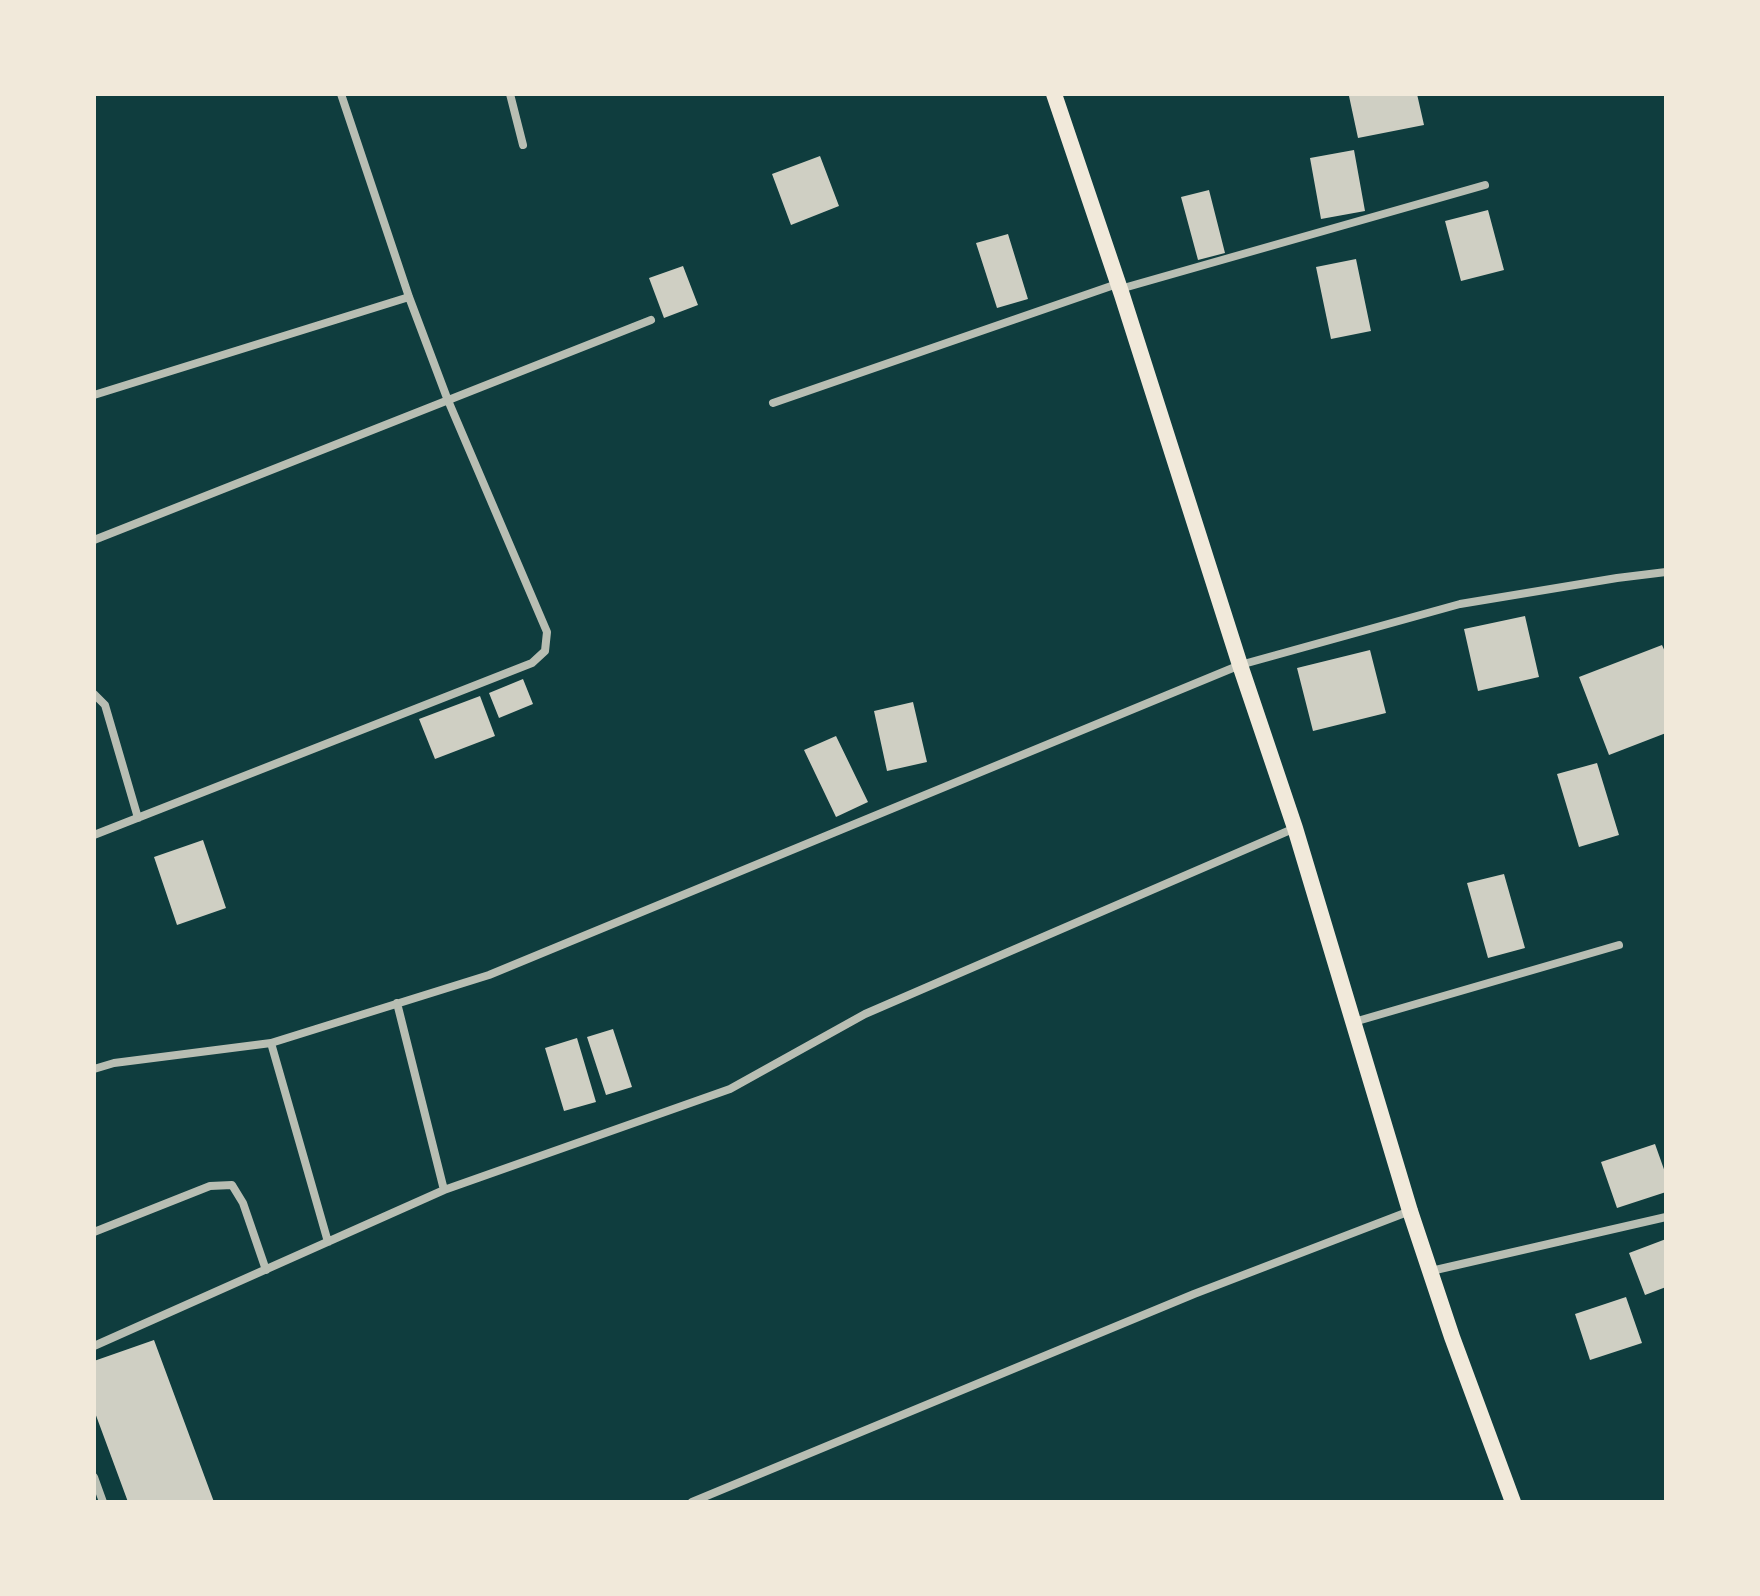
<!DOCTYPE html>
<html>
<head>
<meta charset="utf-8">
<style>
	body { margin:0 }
	#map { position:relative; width:1760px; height:1596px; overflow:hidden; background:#0f3d3e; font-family:"Fira Sans Condensed",sans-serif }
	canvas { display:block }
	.frame { position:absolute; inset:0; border:96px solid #f1e9da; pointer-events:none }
</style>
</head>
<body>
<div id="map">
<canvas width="1760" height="1596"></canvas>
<div class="frame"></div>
</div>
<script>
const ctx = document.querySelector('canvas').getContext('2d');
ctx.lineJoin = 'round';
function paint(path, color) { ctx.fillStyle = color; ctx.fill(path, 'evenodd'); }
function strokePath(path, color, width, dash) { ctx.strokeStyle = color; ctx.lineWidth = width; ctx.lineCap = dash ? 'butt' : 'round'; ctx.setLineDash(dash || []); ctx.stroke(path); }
paint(new Path2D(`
	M1360,94H1417L1424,125L1358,138L1349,96Z
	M1354,150L1365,211L1321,219L1310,158Z
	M820,156L839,206L791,225L772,174Z
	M1209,190L1225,253L1198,260L1181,197Z
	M1488,210L1504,270L1461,281L1445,221Z
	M1008,234L1028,299L997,308L976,243Z
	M1356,259L1371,331L1331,339L1316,267Z
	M683,266L698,305L664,318L649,278Z
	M1525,616L1539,677L1478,691L1464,629Z
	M1662,645L1666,654V733L1609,755L1579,677Z
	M1370,650L1386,713L1313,731L1297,668Z
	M523,679L533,704L499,718L489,693Z
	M480,696L495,736L435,759L419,719Z
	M913,702L927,762L887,771L874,711Z
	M836,736L868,802L836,817L804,750Z
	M1597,763L1619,835L1579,847L1557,774Z
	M203,840L226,908L177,925L154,857Z
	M1504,874L1525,948L1488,958L1467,883Z
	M613,1029L632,1087L606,1095L587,1037Z
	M577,1038L596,1102L564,1111L545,1048Z
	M1655,1144L1666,1175V1192L1617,1208L1601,1162Z
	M1666,1239V1287L1645,1295L1629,1253Z
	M1626,1297L1642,1343L1590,1360L1575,1314Z
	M154,1340L214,1502H128L94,1410V1361Z`), '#cfcfc3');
strokePath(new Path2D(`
	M510,94L523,145
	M1120,289L1485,185
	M94,395L409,297
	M773,403L1117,284
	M94,540L651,320
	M94,694L105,705L138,818
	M94,835L532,663L545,651L547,632L447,398L409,297L341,94
	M397,1003L444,1190
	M1354,1022L1619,945
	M271,1043L328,1242
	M94,1069L114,1063L271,1043L489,975L1240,665L1460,604L1617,578L1666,572
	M94,1232L210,1186L232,1185L243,1203L266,1270
	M1431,1271L1666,1217
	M94,1346L444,1190L730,1089L865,1014L1295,828
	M94,1477L103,1502
	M692,1502L1194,1294L1410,1211`), '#b8beb3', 8);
strokePath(new Path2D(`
	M1054,94L1122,295L1240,665L1295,828L1410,1211L1452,1337L1513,1502`), '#f1e9da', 16);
</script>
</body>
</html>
